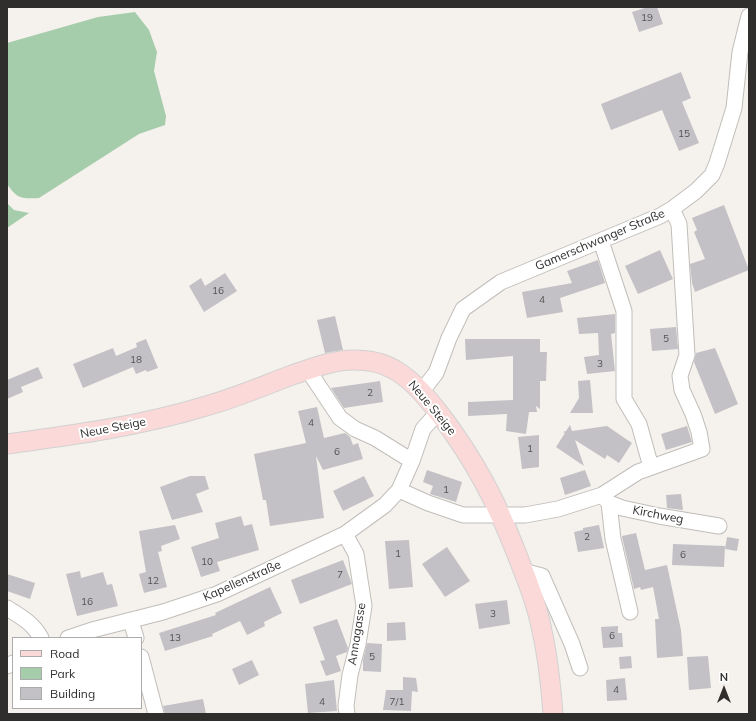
<!DOCTYPE html>
<html>
<head>
<meta charset="utf-8">
<style>
	body { margin:0 }
	#map { position:relative; width:756px; height:721px; overflow:hidden; background:#f5f2ed; font-family:Mulish,sans-serif }
	canvas { display:block }
	.frame { position:absolute; inset:0; border:8px solid #302e2d; pointer-events:none }
	.legend { position:absolute; left:12px; top:637px; width:130px; height:72px; box-sizing:border-box; background:#fff; border:1px solid #acabab; margin:0; padding:5px 7px; list-style:none; font-size:12px; color:#302e2d }
	.legend li { display:flex; align-items:center; gap:8px; height:20px }
	.legend b { width:20px; border:1px solid #acabab }
	.north { position:absolute; left:704px; top:669px; width:40px; height:40px; -webkit-text-stroke:3px #fff; paint-order:stroke; rotate:0deg; font-size:11px; font-weight:700; line-height:16px; text-align:center; color:#302e2d }
	.north::after { content:''; display:block; margin:auto; width:14px; height:18px; background:#302e2d; clip-path:polygon(50% 0,100% 100%,50% 72%,0 100%) }
</style>
</head>
<body>
<div id="map">
<canvas width="756" height="721"></canvas>
<div class="frame"></div>
<ul class="legend">
<li><b style="height:5px;background:#fbd9d9"></b>Road</li>
<li><b style="height:11px;background:#a6cdab"></b>Park</li>
<li><b style="height:11px;background:#c3c1c5"></b>Building</li>
</ul>
<div class="north">N</div>
</div>
<script>
const ctx = document.querySelector('canvas').getContext('2d');
ctx.lineJoin = 'round';
function paint(path, color) { ctx.fillStyle = color; ctx.fill(path, 'evenodd'); }
function strokePath(path, color, width, dash) { ctx.strokeStyle = color; ctx.lineWidth = width; ctx.lineCap = dash ? 'butt' : 'round'; ctx.setLineDash(dash || []); ctx.stroke(path); }
function label(font, color, halo, rows, align = 'center') {
  ctx.font = font + ' Mulish,sans-serif'; ctx.lineWidth = 4; ctx.setLineDash([]); ctx.textBaseline = 'middle'; ctx.strokeStyle = halo; ctx.fillStyle = color; for (const [text, x, y, turn = 0] of rows) {
    ctx.save(); ctx.translate(x, y); ctx.rotate((+turn || 0) * Math.PI / 180); ctx.textAlign = isNaN(turn) ? turn : align; if (halo) ctx.strokeText(text, 0, 0); ctx.fillText(text, 0, 0); ctx.restore();
  }
}
paint(new Path2D(`
	M135,12L149,30L157,52L154,71L166,116L165,125L139,134L39,198C22,199 17,199 7,184V43L98,17Z
	M7,203L14,210L29,213L7,228Z`), '#a6cdab');
paint(new Path2D(`
	M648,7H657L663,24L639,32L632,12Z
	M681,72L691,98L682,102L699,143L679,151L662,110L611,130L601,104Z
	M724,205L749,270L695,292L692,283L690,264L705,259L694,232L697,230L692,218Z
	M660,250L673,279L638,294L625,266Z
	M598,260L605,283L560,298L563,312L527,318L522,292L572,283L567,271Z
	M225,273L237,291L204,312L189,286L201,278L205,286Z
	M615,314V333L611,334L615,371L587,374L584,357L599,355L598,333L579,334L577,318Z
	M335,316L343,350L325,353L317,320Z
	M676,327L678,349L652,351L650,329Z
	M146,339L158,368L147,372L146,370L136,374L133,367L83,388L73,364L113,348L116,356L137,347L136,343Z
	M465,339H540V352H547L546,381H540V409L536,406L537,412H529L526,434L506,431L507,414L468,416V402L513,400V356L466,360Z
	M715,348L738,404L715,414L694,362L696,353Z
	M38,367L43,378L21,387L23,392L7,399V380Z
	M590,380L593,413H570L579,398L578,381Z
	M380,381L383,402L344,408L331,388Z
	M317,407L324,438L345,433L350,437L353,445L358,443L363,459L323,470L316,456L324,518L270,526L266,500H263L254,454L306,443L298,411Z
	M570,425L572,431L607,426L632,443L619,463L607,455L605,459L575,440L584,466L556,447L565,433L563,432L566,431Z
	M687,426L692,442L666,450L661,434Z
	M539,435V467L522,469L518,437Z
	M427,470L462,482L456,502L430,494L433,486L423,482Z
	M585,470L591,486L565,495L560,478Z
	M190,476H205L209,489L196,494L203,512L172,520L160,487Z
	M364,476L374,496L343,511L333,491Z
	M681,494L683,510L667,508L666,495Z
	M241,516L244,526L252,524L259,550L217,562L220,571L201,577L191,547L219,538L215,523Z
	M175,525L180,539L161,546L162,551L158,552L167,587L144,593L139,574L146,572L139,531Z
	M599,525L604,548L578,552L574,532L583,530V528Z
	M636,533L645,570L667,565L681,630L683,656L657,658L655,619H659L653,587L641,590L640,587L634,589L622,537V536Z
	M727,537L739,539L737,551L725,549Z
	M409,540L413,587L389,589L385,541Z
	M673,544L725,546L724,567L672,565Z
	M447,547L470,581L445,597L422,564Z
	M343,560L352,584L300,604L291,580Z
	M80,571L81,578L103,572L107,585L112,584L118,606L77,616L66,574Z
	M7,574L35,583L30,599L7,591Z
	M270,587L282,613L264,622L265,626L247,635L240,621L212,634L213,636L165,651L159,633L216,615L215,613Z
	M507,600L510,624L479,629L475,604Z
	M337,619L348,648L347,652L336,656L341,671L326,676L320,661L325,660L313,627Z
	M405,622L406,640L387,641V623Z
	M618,626V633H622L623,647L603,648L601,627Z
	M367,643L382,644L381,672L363,671V660Z
	M631,656L632,668L620,669L619,657Z
	M708,656L711,688L689,690L687,657Z
	M252,660L259,675L239,685L232,669Z
	M403,677L416,678L418,692L412,691L411,711L383,710L386,690H403Z
	M625,678L627,700L607,701L606,680Z
	M334,680L337,711L308,713L305,684Z
	M203,699L206,714H165L163,706Z`), '#c3c1c5');
const minor = new Path2D(`
	M601,241L624,311V399L639,424L651,467
	M308,370L340,418L355,429L375,438L412,461
	M421,392L436,373L449,338L463,309L501,282L660,216L672,209L696,191L712,175L717,163L734,108L740,52L749,16
	M399,490L428,503L463,515H525L558,509L602,495L638,472L702,449L699,432L693,414L682,390L680,376L687,355L679,224L672,209
	M602,495L609,503L622,508L659,516L719,526
	M609,503L613,539L630,612
	M345,534L356,554L364,606L358,644L350,675L346,706L347,714
	M523,571L542,576L572,644L580,668
	M7,608C20,616 33,623 41,638
	M131,621L136,638
	M68,638L92,630L163,612L217,594L345,534L385,505L399,490L412,461L423,429L438,412
	M141,657L156,714
	M7,666L13,663`);
const major = new Path2D(`
	M7,444C74,435 141,426 206,406C235,398 263,386 292,375C311,369 332,360 353,360C367,360 382,362 395,370C414,381 428,399 442,417C475,461 496,501 516,552C526,578 537,604 542,631C548,658 551,687 553,714`);
strokePath(minor, '#c1beba', 17);
strokePath(major, '#d1d1d1', 21);
strokePath(minor, '#fff', 15);
strokePath(major, '#fbd9d9', 19);
label('10px', '#555353', null, [
	["19",647,18],
	["15",684,134],
	["16",218,291],
	["4",542,300],
	["5",666,339],
	["18",136,360],
	["3",600,364],
	["2",370,393],
	["4",311,423],
	["1",530,449],
	["6",337,452],
	["1",446,490],
	["2",587,537],
	["1",398,554],
	["6",683,555],
	["10",207,562],
	["7",340,575],
	["12",153,581],
	["16",87,602],
	["3",493,614],
	["6",612,636],
	["13",175,638],
	["5",372,657],
	["4",616,690],
	["4",322,702],
	["7/1",397,702]
]);
label('12px', '#302e2d', '#fff', [
	["Gamerschwanger Straße",600,240,-23],
	["Neue Steige",432,408,50],
	["Neue Steige",113,428,-11],
	["Kirchweg",658,515,11],
	["Kapellenstraße",242,581,-24],
	["Annagasse",357,634,-81]
]);
</script>
</body>
</html>
